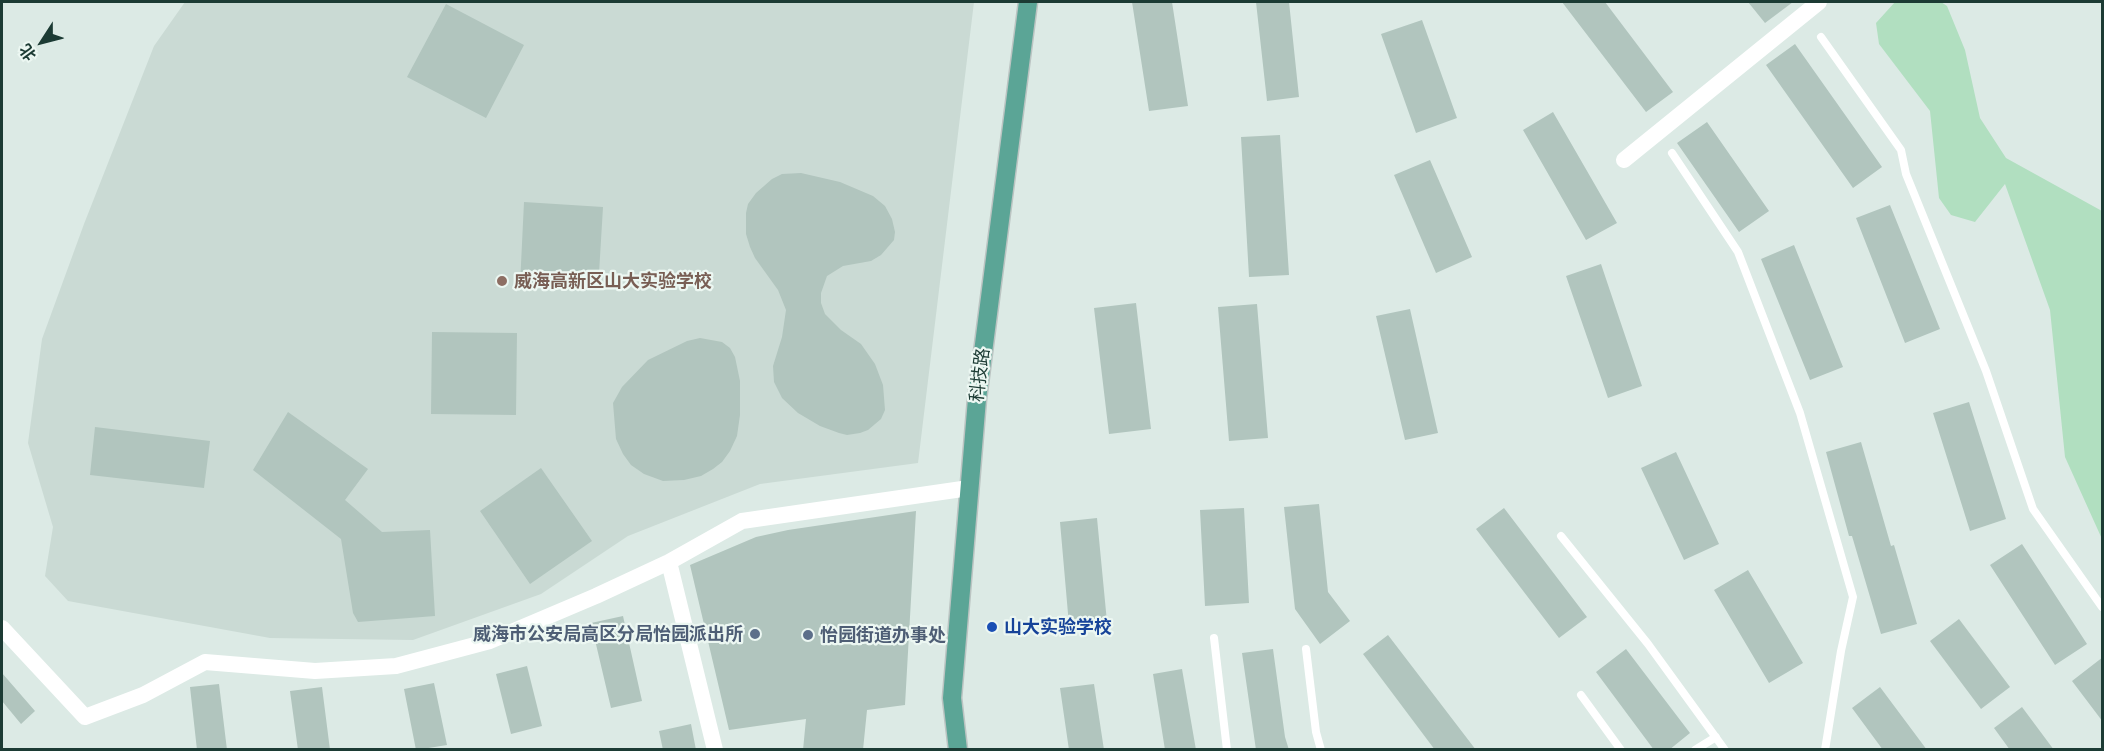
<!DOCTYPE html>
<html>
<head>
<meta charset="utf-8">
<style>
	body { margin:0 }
	#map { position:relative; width:2104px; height:751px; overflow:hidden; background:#dceae5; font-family:"Asap Condensed","Noto Sans SC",sans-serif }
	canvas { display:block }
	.frame { position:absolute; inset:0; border:3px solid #1c3b34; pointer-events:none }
	.north { position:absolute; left:12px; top:12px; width:60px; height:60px; -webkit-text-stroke:4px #ecf7f2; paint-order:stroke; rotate:234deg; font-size:16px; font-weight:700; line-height:24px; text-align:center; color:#1c3b34 }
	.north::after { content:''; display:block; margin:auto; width:21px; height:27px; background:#1c3b34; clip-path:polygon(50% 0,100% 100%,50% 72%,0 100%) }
</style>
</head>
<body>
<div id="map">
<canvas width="2104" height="751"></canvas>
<div class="frame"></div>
<div class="north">北</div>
</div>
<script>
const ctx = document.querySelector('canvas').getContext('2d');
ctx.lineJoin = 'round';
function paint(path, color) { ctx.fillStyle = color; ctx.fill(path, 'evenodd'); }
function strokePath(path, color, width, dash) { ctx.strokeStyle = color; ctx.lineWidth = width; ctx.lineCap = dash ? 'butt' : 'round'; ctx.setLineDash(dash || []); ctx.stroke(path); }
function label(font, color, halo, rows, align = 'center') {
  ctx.font = font + ' "Asap Condensed","Noto Sans SC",sans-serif'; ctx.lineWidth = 4.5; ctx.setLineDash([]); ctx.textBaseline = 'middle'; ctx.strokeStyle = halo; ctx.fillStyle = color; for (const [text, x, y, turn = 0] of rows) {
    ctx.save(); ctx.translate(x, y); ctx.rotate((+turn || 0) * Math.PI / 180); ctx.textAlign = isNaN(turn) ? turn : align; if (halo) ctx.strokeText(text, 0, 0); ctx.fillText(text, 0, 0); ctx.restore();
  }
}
paint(new Path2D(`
	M185,2H974L918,463L760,484L628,536L541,594L413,640L270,638L68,601L45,576L53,527L28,443L42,339L84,224L154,46Z`), '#cadad4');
paint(new Path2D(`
	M1895,2H1941L1947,6L1965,50L1980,118L2006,158L2102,211V539L2065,457L2050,310L2005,184L1975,222L1951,215L1939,198L1930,111L1879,44L1876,23Z`), '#b1dfc0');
paint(new Path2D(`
	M1132,2H1172L1188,106L1149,111Z
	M1256,2H1289L1299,97L1267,101Z
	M1562,2H1605L1673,92L1646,112Z
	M1748,2H1793L1765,23Z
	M446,4L524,45L486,118L407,77Z
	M1422,20L1457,118L1416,133L1381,34Z
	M1795,44L1882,167L1853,188L1766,65Z
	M1553,112L1617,223L1586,240L1523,130Z
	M1707,122L1769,211L1739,232L1677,143Z
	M1280,135L1289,275L1249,277L1241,137Z
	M1430,160L1472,257L1436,273L1394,175Z
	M801,173L840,182L873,196L885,206L892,219L895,232L894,240L881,255L871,261L843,266L827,276L821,293V303L825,314L841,330L861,344L875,364L883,385L885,410L881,419L868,430L860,433L847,435L839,433L820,426L798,413L782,398L774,382L773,366L782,337L786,310L778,290L755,258L750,247L746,234V213L748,204L756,193L772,179L782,174Z
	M524,202L603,207L598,290L520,285Z
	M1890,205L1940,329L1905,343L1856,218Z
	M1794,245L1843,367L1810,380L1761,259Z
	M1601,264L1642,386L1608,398L1566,276Z
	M1136,303L1151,429L1109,434L1094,308Z
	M1257,304L1268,438L1229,441L1218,307Z
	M1410,309L1438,433L1405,440L1376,316Z
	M432,332L517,333L516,415L431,414Z
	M700,338L722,342L730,348L735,357L740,381V415L737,436L730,451L722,462L713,469L701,476L684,480L663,481L644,474L631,465L623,454L616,439L613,403L622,387L648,360L687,341Z
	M1969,402L2006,519L1970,531L1933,413Z
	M288,412L368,469L345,500L382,532L430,530L435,616L358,622L353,613L341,539L253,470Z
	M95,427L210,441L204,488L90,475Z
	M1861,442L1891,546L1894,545L1917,624L1881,634L1852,536H1849L1826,452Z
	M1676,452L1719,544L1684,560L1641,468Z
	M541,468L592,541L530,584L480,511Z
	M1319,504L1328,592L1350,621L1320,644L1295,609L1284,507Z
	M1244,508L1249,603L1205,606L1200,510Z
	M1504,508L1587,617L1559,638L1476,529Z
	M916,511L905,705L867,710L863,750H803L806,719L729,730L690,565L756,537L788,530Z
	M1097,518L1107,622L1069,625L1060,522Z
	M2022,544L2087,644L2055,665L1990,565Z
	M1748,570L1803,663L1769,683L1714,590Z
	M623,616L642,701L611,708L591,623Z
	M1959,619L2010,687L1981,709L1930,641Z
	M1388,635L1476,750H1435L1363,654Z
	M1273,649L1285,737L1289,750H1256L1242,653Z
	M1626,649L1690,733L1669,750H1654L1596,672Z
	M2103,657V722L2072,681Z
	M527,666L542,726L511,734L496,674Z
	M1182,669L1196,750H1165L1153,674Z
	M2,673L35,711L21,724L2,701Z
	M434,683L447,745L416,750L404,689Z
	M219,684L227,750H197L190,687Z
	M1094,684L1104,750H1069L1060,688Z
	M322,687L330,750H298L290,691Z
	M1880,687L1927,750H1883L1852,708Z
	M2022,707L2054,750H2010L1994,728Z
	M691,724L696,750H663L659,731Z`), '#b1c5be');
const primary = new Path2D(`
	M958,750L952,698L977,399L1028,2`);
strokePath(primary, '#bbc4c2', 21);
strokePath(new Path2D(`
	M1821,37L1901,150L1906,174L1986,371L2033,509L2102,607
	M1672,153L1738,252L1800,413L1853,597L1841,651L1825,750
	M1561,536L1648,644L1725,750
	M1214,638L1227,750
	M1306,649L1316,732L1321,750
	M1581,695L1621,750
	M1695,750L1716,737`), '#fff', 8);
strokePath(new Path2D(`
	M1624,160L1819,2
	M669,562L715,750
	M2,628L85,717L143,695L205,662L315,671L396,666L490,641L596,596L669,562L742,521L969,488`), '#fff', 16);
strokePath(primary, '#5ba596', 18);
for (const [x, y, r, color] of [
	[502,281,6,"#8d6e63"],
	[992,627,6,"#1a4fb4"],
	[755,634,6,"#5c6f8a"],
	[808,635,6,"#5c6f8a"]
]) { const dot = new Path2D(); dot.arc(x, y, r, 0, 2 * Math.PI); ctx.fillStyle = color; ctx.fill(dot); strokePath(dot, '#ecf7f2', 2); }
label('bold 18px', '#785e54', '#ecf7f2', [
	["威海高新区山大实验学校",514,281]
], 'left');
label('18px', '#1c3b34', '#ecf7f2', [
	["科技路",980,375,-83]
]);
label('bold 18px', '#164399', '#ecf7f2', [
	["山大实验学校",1004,627]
], 'left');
label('bold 18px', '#4e5e75', '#ecf7f2', [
	["威海市公安局高区分局怡园派出所",743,634],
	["怡园街道办事处",820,635,"left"]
], 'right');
</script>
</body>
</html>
